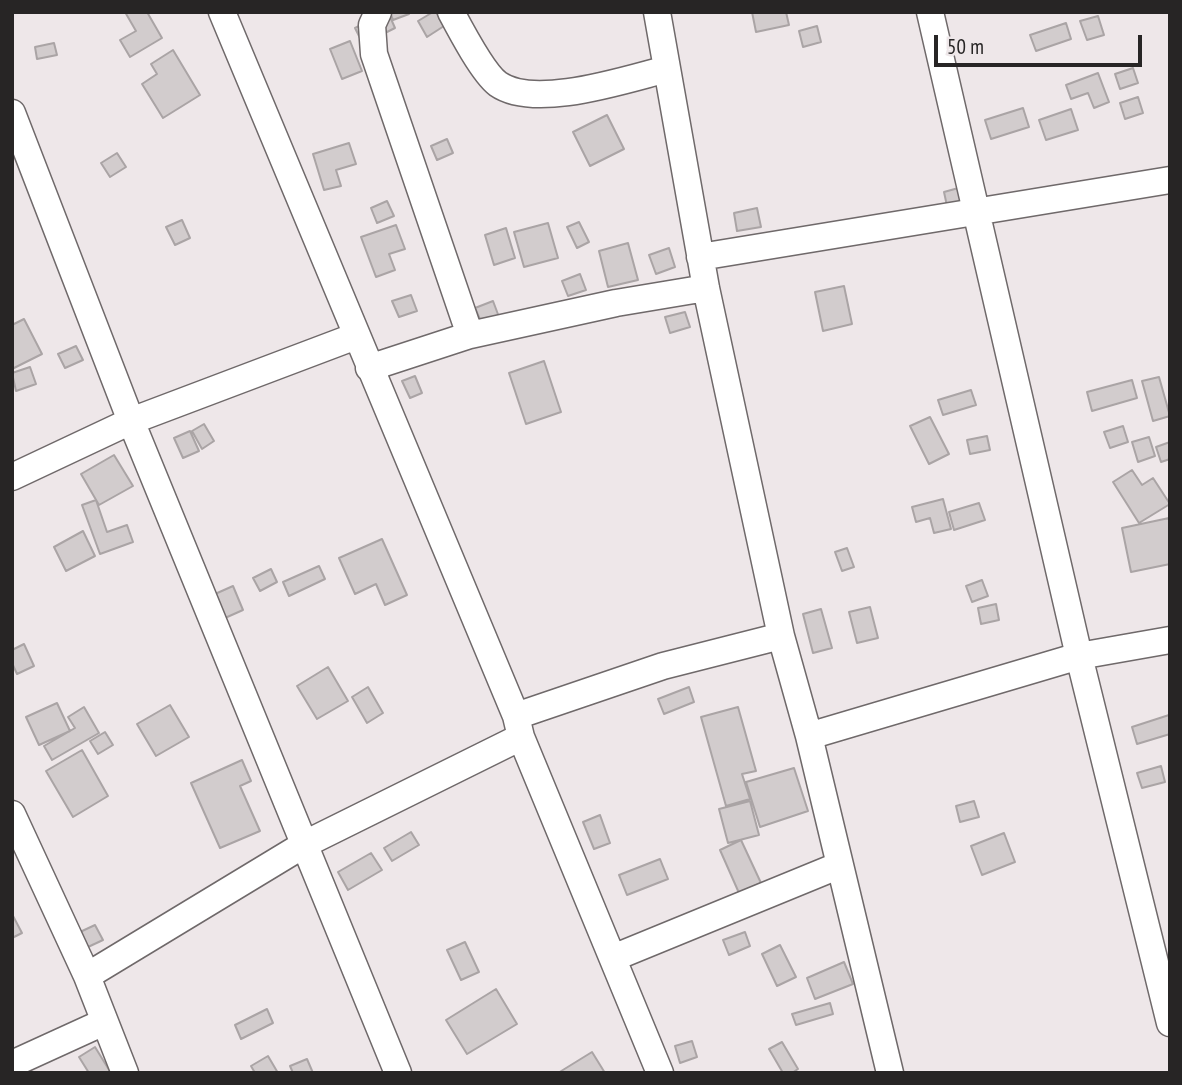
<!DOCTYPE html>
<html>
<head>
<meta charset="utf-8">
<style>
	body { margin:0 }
	#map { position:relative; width:1182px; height:1085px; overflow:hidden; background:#eee7e9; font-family:"PT Sans Narrow",sans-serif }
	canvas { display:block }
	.frame { position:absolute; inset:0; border:14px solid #272525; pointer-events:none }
	.scale { position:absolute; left:934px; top:35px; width:208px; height:32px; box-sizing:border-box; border:4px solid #272525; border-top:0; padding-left:9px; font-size:21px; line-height:24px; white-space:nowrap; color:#272525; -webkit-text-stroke:5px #eee7e9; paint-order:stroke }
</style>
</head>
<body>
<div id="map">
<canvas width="1182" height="1085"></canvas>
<div class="frame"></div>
<div class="scale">50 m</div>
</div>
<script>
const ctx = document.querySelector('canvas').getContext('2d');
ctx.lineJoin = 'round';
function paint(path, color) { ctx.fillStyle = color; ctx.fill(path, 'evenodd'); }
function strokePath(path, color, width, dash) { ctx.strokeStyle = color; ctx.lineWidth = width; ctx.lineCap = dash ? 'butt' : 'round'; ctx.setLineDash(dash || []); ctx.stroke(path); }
const building = new Path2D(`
	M125,12H147L162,38L130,57L120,40L136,31Z
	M388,12L395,28L363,44L355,28Z
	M390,12H408L409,14L393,20Z
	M433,12H436L444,26L427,37L418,21Z
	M752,12H786L789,25L756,32Z
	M1098,16L1104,35L1087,40L1080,21Z
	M1066,23L1071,39L1036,51L1030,35Z
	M817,26L821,42L803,47L799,31Z
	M350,41L362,71L342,79L330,49Z
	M54,43L57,55L37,59L35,47Z
	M173,50L200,95L163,118L142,84L157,74L151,64Z
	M1133,68L1138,83L1120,89L1115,74Z
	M1098,73L1109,102L1094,108L1088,93L1071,99L1066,85Z
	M1138,97L1143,113L1125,119L1120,103Z
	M1023,108L1029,127L991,139L985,120Z
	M1071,109L1078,130L1046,140L1039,120Z
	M607,115L624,149L590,166L573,132Z
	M447,139L453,153L437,160L431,146Z
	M349,143L356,164L336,170L341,186L324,190L313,154Z
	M117,153L126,167L110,177L101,163Z
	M962,187L966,201L947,206L944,192Z
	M387,201L394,216L377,223L371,208Z
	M757,208L761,227L737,231L734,213Z
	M182,220L190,238L175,245L166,227Z
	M579,222L589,242L577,248L567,227Z
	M548,223L558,258L524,267L514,232Z
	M396,225L405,249L389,254L395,270L376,277L361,237Z
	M506,228L515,258L494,265L485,235Z
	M628,243L638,280L608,287L599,251Z
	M669,248L675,267L656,274L649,255Z
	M580,274L586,290L568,296L562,281Z
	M844,286L852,324L823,331L815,292Z
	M411,295L417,311L399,317L392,301Z
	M493,301L499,317L482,324L475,308Z
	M685,312L690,327L670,333L665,317Z
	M24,319L42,354L12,369V325Z
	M76,346L83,360L65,368L58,354Z
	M544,361L561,412L526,424L509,373Z
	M30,367L36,384L16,391L12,373Z
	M415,376L422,393L410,398L402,381Z
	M1159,377L1170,416L1153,421L1142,381Z
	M1132,380L1137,398L1092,411L1087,392Z
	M971,390L976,405L943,415L938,400Z
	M930,417L949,454L929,464L910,426Z
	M204,424L214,441L202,449L192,431Z
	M1123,426L1128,442L1110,448L1104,432Z
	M190,431L199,451L183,458L174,438Z
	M987,436L990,450L970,454L967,440Z
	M1149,437L1155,456L1138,462L1132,442Z
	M1170,442V459L1161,462L1156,447Z
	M114,455L133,486L99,505L81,474Z
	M1132,470L1142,485L1153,478L1170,504L1139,523L1113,482Z
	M943,499L951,529L934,533L930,518L916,522L912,507Z
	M96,500L107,532L127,525L133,542L100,554L82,505Z
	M979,503L985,520L954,530L949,512Z
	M1169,518L1170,564L1131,572L1122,528Z
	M83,531L95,556L66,571L54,547Z
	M382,539L407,595L385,605L376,584L355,594L339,558Z
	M847,548L854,567L842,571L835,552Z
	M319,566L325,579L289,596L283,582Z
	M271,569L277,582L260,591L253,578Z
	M982,580L988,596L972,602L966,586Z
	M233,586L243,610L225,618L215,594Z
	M996,604L999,620L981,624L978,608Z
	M870,607L878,638L857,643L849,612Z
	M821,609L832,648L813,653L803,614Z
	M24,644L34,666L17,674L12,663V650Z
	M328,667L348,701L317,719L297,686Z
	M368,687L383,713L367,723L352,697Z
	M689,687L694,702L664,714L658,699Z
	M57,703L70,731L39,745L26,717Z
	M170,705L189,737L156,756L137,724Z
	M84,707L99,733L52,760L44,746L75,728L68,717Z
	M738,707L756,771L742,774L750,799L726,806L701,717Z
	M1169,715L1170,734L1137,744L1132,727Z
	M105,732L113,745L98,754L90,741Z
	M82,750L108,796L73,817L46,771Z
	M242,760L251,781L240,786L260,831L220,848L191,783Z
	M1161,766L1165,782L1142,788L1137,773Z
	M794,768L808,811L760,827L746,782Z
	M750,801L759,835L728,843L719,809Z
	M974,801L979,817L960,822L956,806Z
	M600,815L610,843L594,849L583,822Z
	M411,832L419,845L392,861L384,848Z
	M1004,833L1015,862L982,875L971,846Z
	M741,840L761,883L739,893L720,850Z
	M371,853L382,870L348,890L338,872Z
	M660,859L668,879L627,895L619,875Z
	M12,914L22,933L12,938Z
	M95,925L103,940L88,947L80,932Z
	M745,932L750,946L729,955L723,940Z
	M465,942L479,972L461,980L447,950Z
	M780,945L796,977L777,986L762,954Z
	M844,962L853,984L815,999L807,978Z
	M496,989L517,1024L467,1054L446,1020Z
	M830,1003L833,1014L796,1025L792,1014Z
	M267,1009L273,1023L241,1039L235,1025Z
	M692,1041L697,1057L680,1063L675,1046Z
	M782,1042L798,1069L792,1073H783L769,1049Z
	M95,1047L111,1073H89L79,1057Z
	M592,1052L605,1073H558Z
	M268,1056L278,1073H255L251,1066Z
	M307,1059L313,1073H293L290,1066Z`);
paint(building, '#d2cccd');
strokePath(building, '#aaa4a5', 2);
const street = new Path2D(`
	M222,12L516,716L521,737L660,1073
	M378,12L372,25L374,54L470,335
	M451,12C460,29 483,73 498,84C535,110 627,79 667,69
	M657,12L706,288L781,636L809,736L890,1073
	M930,12L1079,656L1170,1023
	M12,113L131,421L398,1073
	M700,257L1170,180
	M369,368L470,335L616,303L706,288
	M12,477L131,421L356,336
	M516,716L663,666L781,636
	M809,736L1079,656L1170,640
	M12,814L87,976L125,1073
	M613,958L840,865
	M87,976L305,844L521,737
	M12,1064L104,1022`);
strokePath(street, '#6f696a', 29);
strokePath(street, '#fff', 26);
</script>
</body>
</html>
